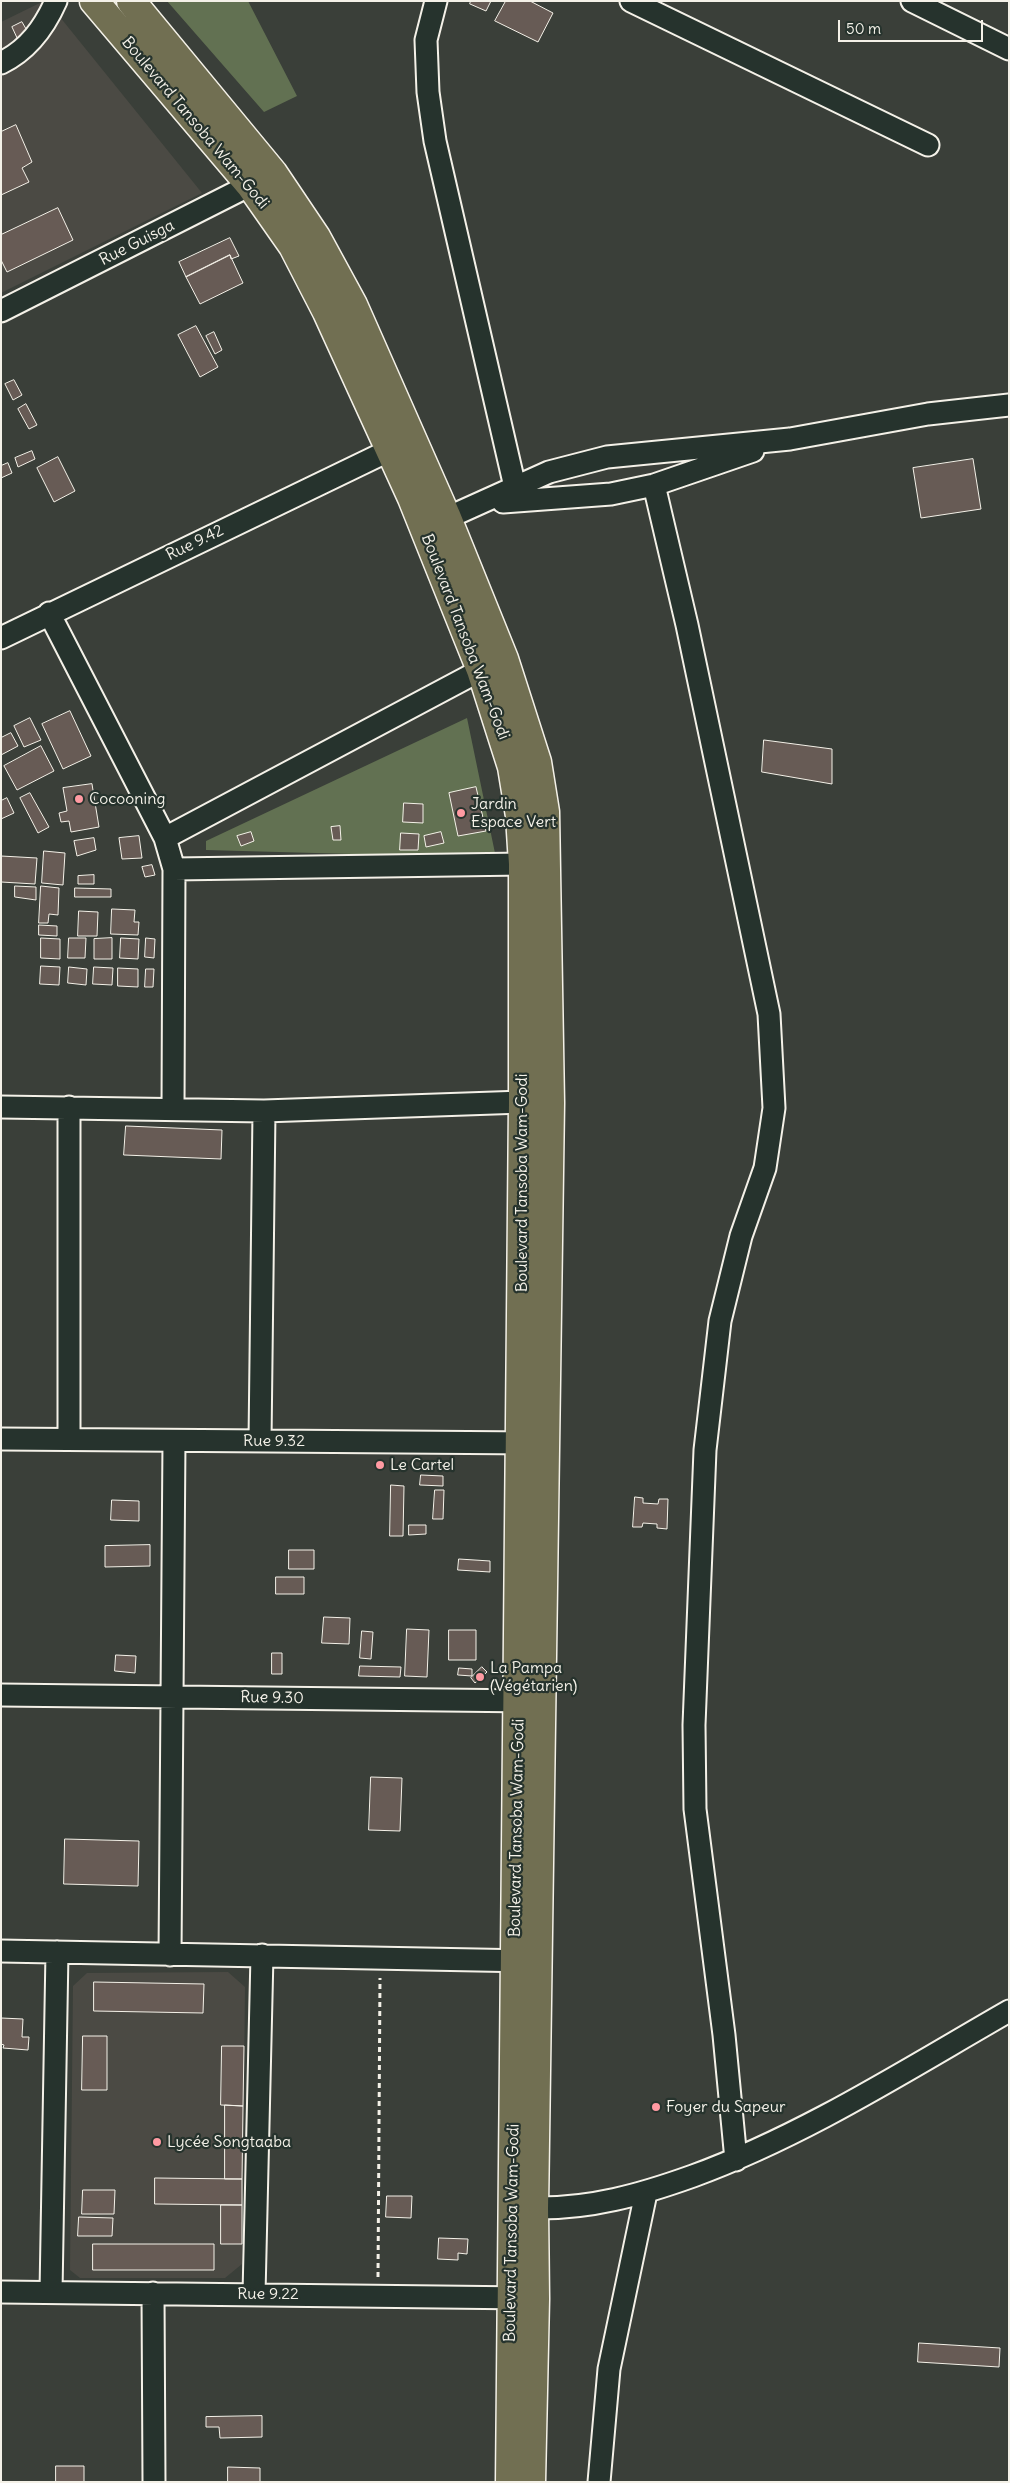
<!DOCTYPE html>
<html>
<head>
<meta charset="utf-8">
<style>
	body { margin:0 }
	#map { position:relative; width:1010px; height:2483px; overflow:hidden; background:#3a3f39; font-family:Delius,sans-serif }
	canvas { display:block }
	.frame { position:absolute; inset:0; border:2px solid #f4f1e8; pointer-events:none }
	.scale { position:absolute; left:838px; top:20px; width:145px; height:22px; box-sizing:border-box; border:2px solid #f4f1e8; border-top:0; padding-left:6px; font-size:15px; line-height:18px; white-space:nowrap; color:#f4f1e8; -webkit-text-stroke:4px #26332d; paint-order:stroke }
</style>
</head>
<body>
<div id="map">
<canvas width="1010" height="2483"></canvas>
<div class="frame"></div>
<div class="scale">50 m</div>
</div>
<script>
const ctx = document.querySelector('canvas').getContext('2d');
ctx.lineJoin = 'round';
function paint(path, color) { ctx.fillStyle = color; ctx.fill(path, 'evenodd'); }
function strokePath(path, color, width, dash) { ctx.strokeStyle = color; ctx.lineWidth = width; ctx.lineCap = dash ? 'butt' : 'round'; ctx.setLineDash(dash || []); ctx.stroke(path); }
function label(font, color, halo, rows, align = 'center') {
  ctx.font = font + ' Delius,sans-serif'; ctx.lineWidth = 4.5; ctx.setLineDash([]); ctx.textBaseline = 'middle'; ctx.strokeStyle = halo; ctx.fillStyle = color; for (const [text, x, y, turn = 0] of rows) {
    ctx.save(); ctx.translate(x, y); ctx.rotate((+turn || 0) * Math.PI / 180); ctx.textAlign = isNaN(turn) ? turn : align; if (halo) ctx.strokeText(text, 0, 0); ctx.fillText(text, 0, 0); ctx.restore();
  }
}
paint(new Path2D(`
	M44,1H47L202,193L1,293V22Z
	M228,1972L245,1987L242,2264L225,2278H80L70,2270L73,1986L87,1973Z`), '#4b4a44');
paint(new Path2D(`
	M167,1H248L297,96L264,112Z
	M467,718L496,858L206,850V841Z`), '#627152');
const building = new Path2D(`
	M471,1H491L486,11L470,4Z
	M506,1H530L553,13L538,42L495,21Z
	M22,22L29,34L18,40L12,27Z
	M16,125L32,162L22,168L29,182L1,195V132Z
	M58,208L73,240L7,272L1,260V235Z
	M230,238L239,256L231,259L230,255L186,277L179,262Z
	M230,255L243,283L200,304L186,277Z
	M196,326L218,367L200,377L178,335Z
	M214,332L222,350L215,354L206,336Z
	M14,380L22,395L13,400L5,384Z
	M26,404L37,425L29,429L18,409Z
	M32,451L35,459L18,467L15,458Z
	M58,457L75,491L54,502L37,468Z
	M973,459L981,509L921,518L913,468Z
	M8,463L12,473L1,478V466Z
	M70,711L91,756L63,769L42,724Z
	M30,718L41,740L24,747L14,726Z
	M11,733L18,746L1,755V738Z
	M764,740L832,749V784L762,772Z
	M41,746L54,771L17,790L4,766Z
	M92,784L99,827L71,832L69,821L61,822L59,813L67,811L63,788Z
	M476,787L486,831L458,836L449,793Z
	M30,793L49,827L38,833L20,798Z
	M7,798L14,813L1,819V801Z
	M404,803L423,804V823L403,822Z
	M340,826L341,840H333L331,827Z
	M251,832L254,841L241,846L237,836Z
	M441,832L444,843L426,847L424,836Z
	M401,833L419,834L418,850H400Z
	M139,836L142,858L122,859L119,838Z
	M94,838L96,850L77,856L74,841Z
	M44,851L65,853L63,885L42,883Z
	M1,856L37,858L35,884L1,882Z
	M152,865L155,875L145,877L142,867Z
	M94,875V884H78V876Z
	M15,886L36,887V900L15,897Z
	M41,886L59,888L58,915L49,914L48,923H39Z
	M75,888L111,889V897H75Z
	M112,909L135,910L134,922H139L138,935L111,934Z
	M79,911L98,912L97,936H78Z
	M39,925L57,926V936L39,935Z
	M41,938L60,939V959L41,958Z
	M69,938H86L85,958H68Z
	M112,938V959H94V939Z
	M121,938L139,939L138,959L120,958Z
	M146,938L155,939L154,958L145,957Z
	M41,966L60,967L59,985L40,984Z
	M69,967L87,969L86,985L68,983Z
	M94,967L113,968L112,985L93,984Z
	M118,968L138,969V987L118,986Z
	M146,969H154L153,987H145Z
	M126,1126L222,1130L221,1159L124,1155Z
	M421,1475L443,1476V1486L420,1485Z
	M391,1485L404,1486L403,1536H390Z
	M435,1490H444L443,1519H433Z
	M635,1497L643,1498V1503L658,1504L659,1499H668L667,1529L657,1528V1524L643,1523L642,1527H633Z
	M112,1500L139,1501V1521L111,1520Z
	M409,1525H426V1534L409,1535Z
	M150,1545V1566L105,1567V1546Z
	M289,1550H314V1569H289Z
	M459,1559L490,1561V1572L458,1570Z
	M276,1577H304V1594H276Z
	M324,1617L350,1618L349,1644L322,1643Z
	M407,1629L429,1630L427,1677L405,1676Z
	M449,1630H476V1660H449Z
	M362,1631L373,1632L371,1659L360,1658Z
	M272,1653H282V1674H272Z
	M116,1655L136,1656L135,1673L115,1671Z
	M360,1666L401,1667L400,1677L359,1676Z
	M482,1667L487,1672L475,1683L471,1678Z
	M459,1668L472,1669V1676L458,1675Z
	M371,1777L402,1778L400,1831L369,1830Z
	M65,1839L139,1841L138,1886L64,1884Z
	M94,1982L204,1984L203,2013L94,2011Z
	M1,2018L23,2019L22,2037H29L28,2050L3,2048L4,2045L1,2044Z
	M83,2036H107V2090H82Z
	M222,2046H244L243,2106L221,2105Z
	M225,2105L243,2106L242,2179H225Z
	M155,2178L242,2179V2205L155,2204Z
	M83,2190H115L114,2214H82Z
	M387,2196H412L411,2218L386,2217Z
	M221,2205H242V2244H221Z
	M79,2217L113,2218L112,2236H78Z
	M439,2238L468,2239L467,2254L458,2253V2260L438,2259Z
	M93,2244H214V2270H93Z
	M919,2343L1000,2348L999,2367L918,2362Z
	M262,2416V2437L220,2438L219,2427H206V2417Z
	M56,2466H84V2482H56Z
	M228,2467L260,2468V2482H228Z`);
paint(building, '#675b55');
strokePath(building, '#f4f1e8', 1);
const minor = new Path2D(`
	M436,1L426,40L428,92L435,141L518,500
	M631,1L928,145
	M912,1L1009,49
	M1,63C28,50 44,28 56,1
	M1,311L264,178
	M654,485L687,625L769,1014L774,1108L765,1168L741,1236L720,1321L705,1450L694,1725L695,1809L724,2035L736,2160
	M503,502L611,494L654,485L753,451
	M447,518L549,472L607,457L790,439L928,414L1009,405
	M49,613L165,838L174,869L173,1108
	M1,638L390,450
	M165,838L481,670
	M174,869L523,864
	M1,1107L264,1111L523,1102
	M69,1107V1439
	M1,1439L534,1443
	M260,1441L264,1111
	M1,1695L532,1701
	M1,1951L530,1961
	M170,1955L174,1441
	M534,2208C590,2209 640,2195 693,2176C805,2135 906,2070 1009,2011
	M1,2292L528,2298
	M51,2292L57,1952
	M153,2293L154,2482
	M254,2294L262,1955
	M599,2482L609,2369L646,2193`);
const major = new Path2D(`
	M94,1L251,186L293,246L327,312L412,498L481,670L512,767L520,816L523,864V1102L510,2482
	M131,1L273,173L316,237L353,305L447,518L504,659L537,762L545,812L550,1103L534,2208L535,2299L531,2482`);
strokePath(minor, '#f4f1e8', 25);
strokePath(major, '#f4f1e8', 31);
strokePath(new Path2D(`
	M378,2277L380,1978`), '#f4f1e8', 3, [5, 4]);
strokePath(minor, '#26332d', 21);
strokePath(major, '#716f52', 28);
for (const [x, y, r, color] of [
	[79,799,5,"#ff9aa2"],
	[461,813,5,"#ff9aa2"],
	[380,1465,5,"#ff9aa2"],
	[480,1677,5,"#ff9aa2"],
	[656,2107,5,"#ff9aa2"],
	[157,2142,5,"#ff9aa2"]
]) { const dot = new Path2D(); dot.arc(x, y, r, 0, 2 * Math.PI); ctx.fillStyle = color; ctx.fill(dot); strokePath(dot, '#26332d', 2); }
label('16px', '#f4f1e8', '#26332d', [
	["Boulevard Tansoba Wam-Godi",195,123,50],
	["Rue Guisga",137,243,-27],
	["Rue 9.42",195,543,-26],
	["Boulevard Tansoba Wam-Godi",465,637,69],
	["Boulevard Tansoba Wam-Godi",522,1183,-90],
	["Rue 9.32",274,1441],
	["Rue 9.30",272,1698,1],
	["Boulevard Tansoba Wam-Godi",517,1828,-89],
	["Boulevard Tansoba Wam-Godi",512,2233,-89],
	["Rue 9.22",268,2294]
]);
label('16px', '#f4f1e8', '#26332d', [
	["Cocooning",89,799],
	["Jardin",471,804],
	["Espace Vert",471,822],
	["Le Cartel",390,1465],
	["La Pampa",490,1668],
	["(Végétarien)",490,1686],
	["Foyer du Sapeur",666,2107],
	["Lycée Songtaaba",167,2142]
], 'left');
</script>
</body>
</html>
